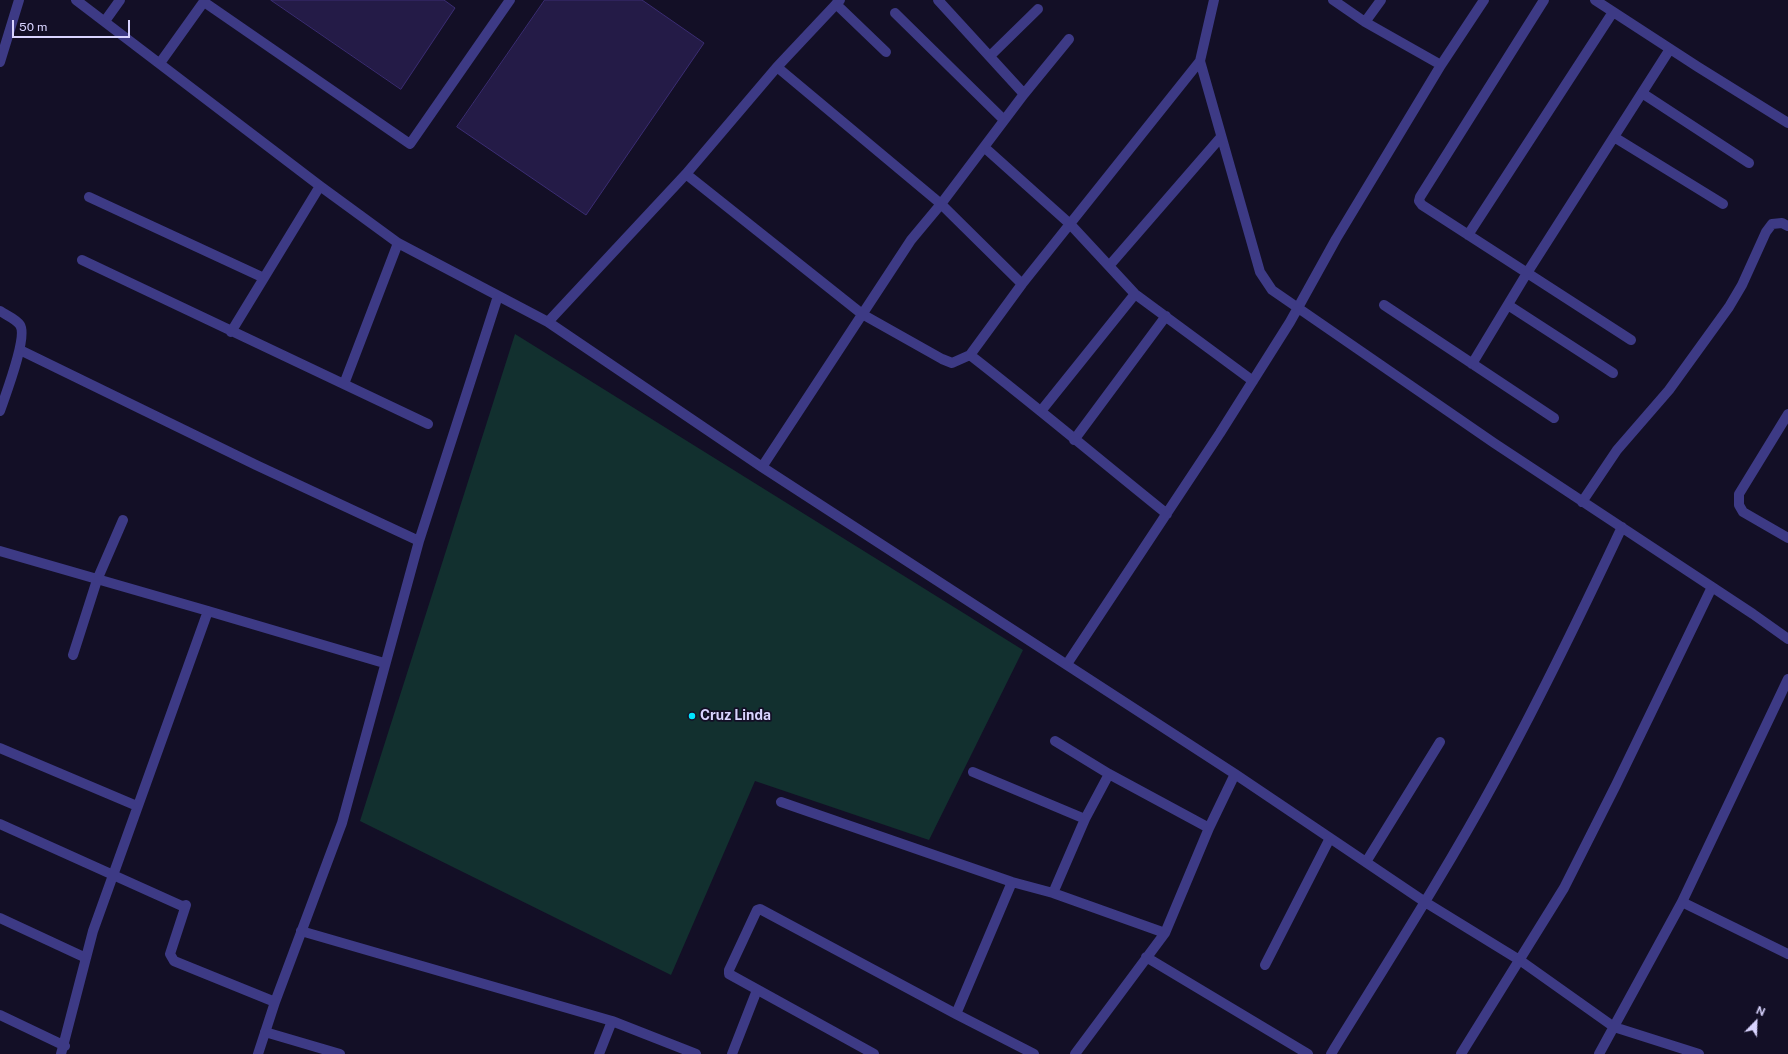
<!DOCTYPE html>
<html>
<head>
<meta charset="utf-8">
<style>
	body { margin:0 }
	#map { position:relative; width:1788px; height:1054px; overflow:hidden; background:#130f26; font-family:"Public Sans",sans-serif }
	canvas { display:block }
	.north { position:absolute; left:1736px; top:1002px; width:40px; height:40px; -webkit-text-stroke:3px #130f26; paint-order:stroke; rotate:23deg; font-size:11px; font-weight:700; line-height:16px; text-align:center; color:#d9d4ff }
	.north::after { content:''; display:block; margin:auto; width:14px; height:18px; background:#d9d4ff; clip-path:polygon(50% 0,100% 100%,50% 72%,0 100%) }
	.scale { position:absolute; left:12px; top:20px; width:118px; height:18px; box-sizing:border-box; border:2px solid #d9d4ff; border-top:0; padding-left:5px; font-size:12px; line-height:14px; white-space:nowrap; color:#d9d4ff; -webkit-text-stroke:3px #130f26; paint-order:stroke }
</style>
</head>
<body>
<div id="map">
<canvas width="1788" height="1054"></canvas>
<div class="north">N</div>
<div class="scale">50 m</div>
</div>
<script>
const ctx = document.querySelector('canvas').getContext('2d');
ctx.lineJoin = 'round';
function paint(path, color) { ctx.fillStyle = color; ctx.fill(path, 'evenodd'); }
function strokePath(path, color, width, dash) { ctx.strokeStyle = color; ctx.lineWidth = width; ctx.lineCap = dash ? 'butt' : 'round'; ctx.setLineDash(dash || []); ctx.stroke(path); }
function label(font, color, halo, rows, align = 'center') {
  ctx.font = font + ' "Public Sans",sans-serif'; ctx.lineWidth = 3.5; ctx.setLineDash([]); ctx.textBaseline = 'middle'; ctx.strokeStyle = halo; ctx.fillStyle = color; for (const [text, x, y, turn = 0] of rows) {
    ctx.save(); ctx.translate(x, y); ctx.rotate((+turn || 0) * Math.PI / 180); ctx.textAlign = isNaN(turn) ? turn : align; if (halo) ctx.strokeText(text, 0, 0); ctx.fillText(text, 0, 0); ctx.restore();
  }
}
paint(new Path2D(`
	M515,334L1023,650L929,840L755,781L671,975L360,821Z`), '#12302f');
const building = new Path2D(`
	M271,0H444L455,8L401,89Z
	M545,0H642L704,43L586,215L457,127Z`);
paint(building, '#241b47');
strokePath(building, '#3b2d73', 1);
strokePath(new Path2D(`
	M76,0L320,186L398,243L548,322L762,467L1235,774L1425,902L1521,961L1614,1027L1699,1054
	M938,0L1024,94
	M1214,0L1200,61L1260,272L1272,290L1494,443L1753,614L1788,639
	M1333,0L1365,22L1441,65
	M1544,0L1420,197L1419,201L1422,205L1631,340
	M1595,0L1698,67L1788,123
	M204,2L410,144L510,0
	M836,4L886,52
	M895,13L1004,120
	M105,21L120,0
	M1365,22L1381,0
	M990,56L1038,9
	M0,62L19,0
	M160,63L205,0
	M777,67L941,204L1022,284
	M1642,93L1749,163
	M1614,137L1723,204
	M984,147L1070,224L1135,294L1253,381
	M686,174L862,314L942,359L952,363L970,355L1022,284L1200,61
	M89,197L264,278
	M1468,235L1613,12
	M82,260L428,424
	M1109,266L1221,137
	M1384,305L1554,418
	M1508,305L1613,373
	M0,311C6,315 16,319 20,325C28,337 5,396 0,411
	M548,322L686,174L777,67L840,0
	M231,332L320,186
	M20,350L256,465L419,541
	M970,355C1037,407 1101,461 1167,514
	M1472,364L1527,273L1670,49
	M344,384L398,243
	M1041,411L1135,294
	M1788,414L1739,494V505L1743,512L1788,538
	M1074,440L1166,316
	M762,467L911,240L941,204L1024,94L1069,39
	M1582,502L1617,450L1669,390L1729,307L1742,285L1766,232L1772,224L1782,223L1788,226
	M0,551L208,611L384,663
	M73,655L97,580L123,520
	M1067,664L1220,433L1290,322L1336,239L1441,65L1484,0
	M1055,741L1109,774L1209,828
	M0,748L137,806
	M973,772L1085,819
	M781,802L1012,882L1053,893L1165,933
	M0,824L182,906L186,905L170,954L174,961L275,1002
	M1366,862L1440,742
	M1053,893L1085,819L1109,774
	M1682,902L1788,954
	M0,918L86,958
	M301,931L612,1021L696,1054
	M1146,957L1308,1054
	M1265,965L1330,838
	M956,1014L1012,882
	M0,1015L65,1046
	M265,1032L340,1054
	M61,1054L93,931L208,611
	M258,1054L275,1002L342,823L419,541L498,296
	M599,1054L612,1021
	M732,1054L757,990
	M874,1054L729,974V970L757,910L760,909L956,1014L1034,1054
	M1075,1054L1165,933L1209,828L1235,774
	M1331,1054C1387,963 1445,873 1496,779C1541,697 1582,612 1622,527
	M1461,1054L1564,888L1616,785L1712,587
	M1599,1054L1682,902L1788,679`), '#3d3a85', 10);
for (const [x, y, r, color] of [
	[692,716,4,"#00e5ff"]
]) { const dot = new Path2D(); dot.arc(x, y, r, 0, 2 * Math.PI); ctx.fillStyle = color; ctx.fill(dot); strokePath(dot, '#130f26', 1.5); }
label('bold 14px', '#d9d4ff', '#130f26', [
	["Cruz Linda",700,716]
], 'left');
</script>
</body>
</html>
